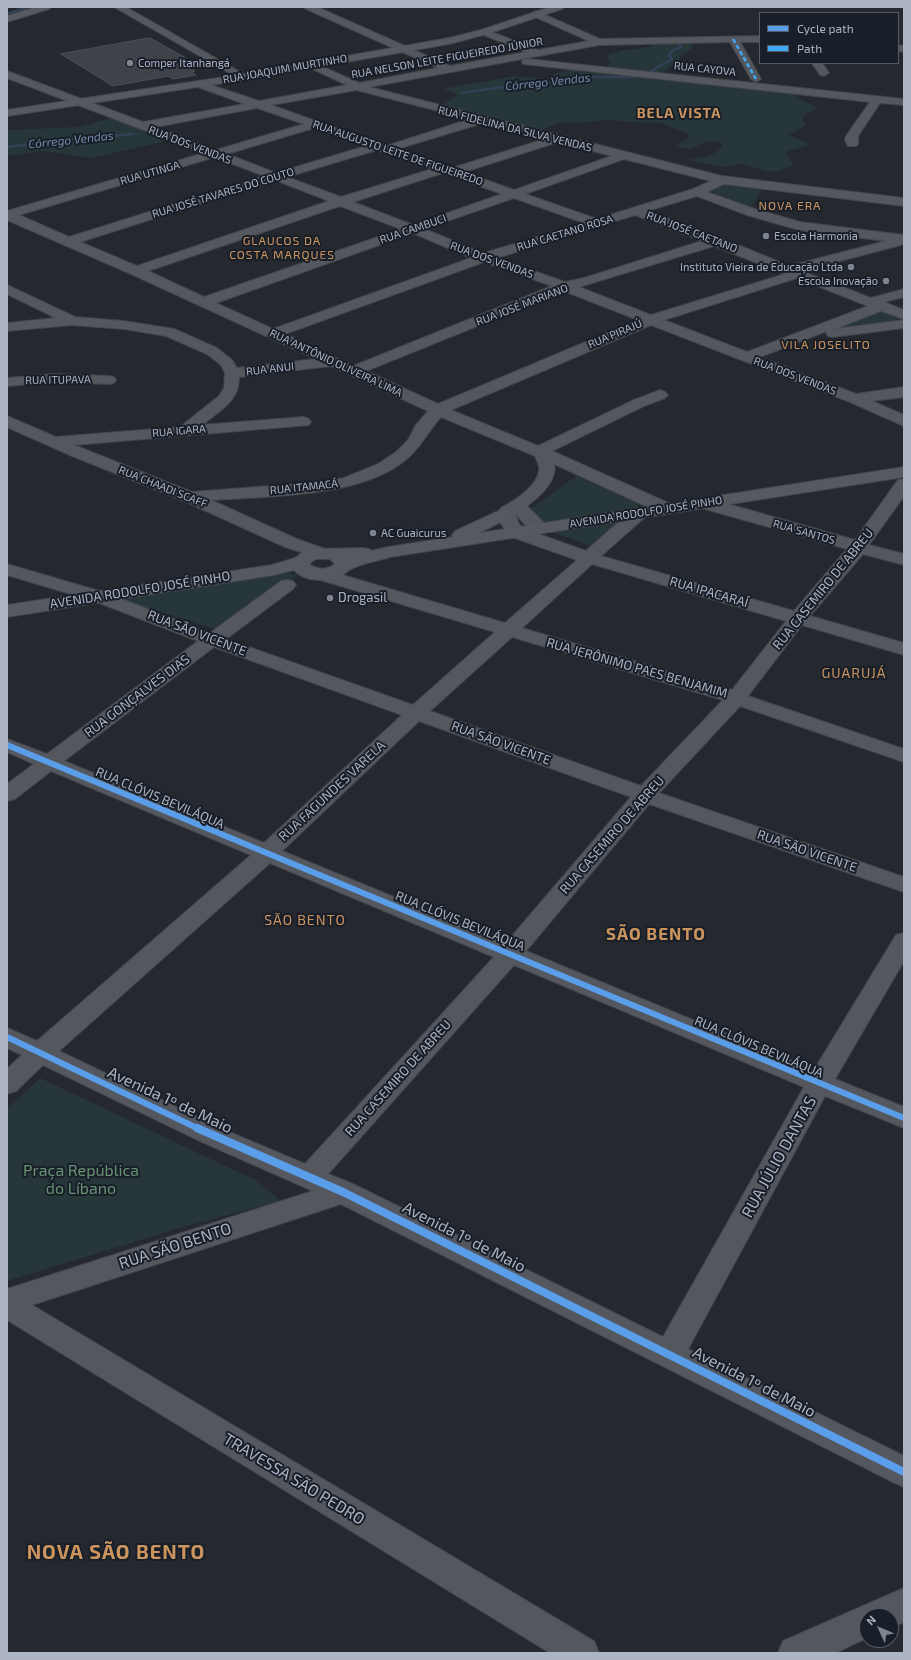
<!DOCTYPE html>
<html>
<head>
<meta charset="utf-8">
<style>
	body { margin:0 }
	#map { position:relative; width:911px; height:1660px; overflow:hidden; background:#25292f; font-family:"Exo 2",sans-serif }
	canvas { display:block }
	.frame { position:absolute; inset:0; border:8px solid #adb4c2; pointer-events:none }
	.legend { position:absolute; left:759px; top:12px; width:140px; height:52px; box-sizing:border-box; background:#191f29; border:1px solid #545b66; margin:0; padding:5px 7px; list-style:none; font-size:12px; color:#adb4c2 }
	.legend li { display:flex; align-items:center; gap:8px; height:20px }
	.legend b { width:20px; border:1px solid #545b66 }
	.north { position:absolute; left:859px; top:1608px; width:40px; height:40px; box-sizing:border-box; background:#191f29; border:1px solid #545b66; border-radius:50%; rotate:314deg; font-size:11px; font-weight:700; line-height:16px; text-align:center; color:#adb4c2 }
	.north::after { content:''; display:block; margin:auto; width:14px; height:18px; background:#7d838f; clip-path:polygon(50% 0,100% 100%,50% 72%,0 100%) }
</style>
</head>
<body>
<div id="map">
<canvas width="911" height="1660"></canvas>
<div class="frame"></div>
<ul class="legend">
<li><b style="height:5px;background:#5a9eea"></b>Cycle path</li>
<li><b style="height:5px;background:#3fa9f5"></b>Path</li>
</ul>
<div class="north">N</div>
</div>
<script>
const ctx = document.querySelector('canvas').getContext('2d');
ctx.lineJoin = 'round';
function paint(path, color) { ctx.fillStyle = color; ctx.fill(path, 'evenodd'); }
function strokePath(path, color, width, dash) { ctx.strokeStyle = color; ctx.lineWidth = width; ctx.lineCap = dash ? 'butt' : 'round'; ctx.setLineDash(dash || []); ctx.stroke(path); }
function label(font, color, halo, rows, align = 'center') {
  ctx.font = font + ' "Exo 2",sans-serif'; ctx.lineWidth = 4; ctx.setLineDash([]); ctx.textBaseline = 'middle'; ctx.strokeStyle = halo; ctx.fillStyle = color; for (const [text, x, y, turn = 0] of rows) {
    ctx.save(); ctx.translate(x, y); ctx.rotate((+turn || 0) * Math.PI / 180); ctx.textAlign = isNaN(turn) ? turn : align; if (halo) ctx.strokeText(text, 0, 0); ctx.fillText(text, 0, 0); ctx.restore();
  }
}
paint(new Path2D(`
	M662,42L691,43L694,44L691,49L681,55L677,64L668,68L663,74L798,89L794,94C797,98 811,104 817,109L805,114L803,119L806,125L789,135L810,145L785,152L794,165L780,170L769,172L743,164L724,167L688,160L710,156L722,147V143C700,135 694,157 676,145L689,138L688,133L660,123L631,122L609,120L578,123L562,122L541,130L442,105L458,95L443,89L514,76L547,79L557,73L568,70H595L606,68L611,62L607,58V55L624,50L649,47L653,44Z
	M112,118L166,141L92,158L43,151L7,156V130L78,127Z
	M725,182L764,186L751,206L706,190Z
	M882,308L904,317V321L811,335Z
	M576,476L640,504L632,516L597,548L543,529L526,513Z
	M274,572L298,575L218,630L118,599Z
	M40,1078L255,1180L281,1201L186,1226L7,1281V1109Z`), '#263639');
strokePath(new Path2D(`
	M7,14L28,7
	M651,71L672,59L669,55L673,50L681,47L679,43
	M461,93L531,83L566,82L589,77H637
	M7,147L72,139L134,134`), '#334057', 2.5);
const building = new Path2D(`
	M150,38L186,58L177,59L191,67H187L195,71L191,72L196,75L173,79L168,76L113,86L61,54Z`);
paint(building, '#3f4248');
strokePath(building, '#4c5158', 1);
const minor = new Path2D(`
	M114,7H126L249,77L244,80L240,79Z
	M304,7H317L450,66L526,52L481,34L479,32L481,30L484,29L538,50L589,41L533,16L531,14L536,11L600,39L760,36V42H740L761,79L756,82L751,79L730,42L599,45L369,87L722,176L904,198V206L724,184L707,192L755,209L800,222L904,235V243L901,245L802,271L871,298L904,289V297L884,302L904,310V319L881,311L835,329L904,320V328L833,337L828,336L826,333L827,331L760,357L856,394L904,387V397L872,401L904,415V426L850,402L651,325L451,410L538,446L634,400L655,392L660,390L665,392L668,395L665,398L644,406L552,451L673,505L675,509L673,513L667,514L661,513L554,464C558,481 539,497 527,506L549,528L546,532C534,535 523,524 516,514L518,522L522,528L586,551L633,509L639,508L645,509L648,513L645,517L601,556L794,611L847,549L698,507L696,503L698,499L704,498L710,499L855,540L898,480L904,479V496L869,545L904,554V565L863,554L810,616L904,643V655L802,625L748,696L904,749V762L740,706L659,793L904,877V892L649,804L526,951L814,1070L896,935L904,933V961L835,1079L904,1107V1128L825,1096L688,1349L904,1456V1487L893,1482L341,1204L32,1305L594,1641L599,1653H550L7,1320V1289L313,1191L202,1142L43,1065L16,1091L7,1094V1069L22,1055L7,1048V1028L37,1041L251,855L51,771L15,799L7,801V784L34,764L7,752V739L47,754L198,641L94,601L7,575V564L106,593L210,633L281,581L287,580L293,581L296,585L293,589L226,639L413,705L495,632L317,579L314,575L317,571L323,570L329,571L505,623L577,560L509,536L500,522L498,512L501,508C514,501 536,488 539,471C540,466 537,461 535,456L441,417C429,430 422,445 409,457C364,498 269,496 211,500L297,539L325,549L328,553L325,557L319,558L285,547L184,501L72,456L7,427V416L56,437L180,427L219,396L224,388L225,373L221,365L207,354L166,336L124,329L72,325L7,331V323L56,318L7,294V285L75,317L124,321L174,329L217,348L232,360L237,368L316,359L131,274L7,220V211L204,153L7,78V71L143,122L245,104L195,86L194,84L199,81L259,101L347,85L308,67L307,65L312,62L359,83L438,68L306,9ZM357,90L360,91L470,119L386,146L271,105ZM257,108L304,124L216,150L155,127ZM483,123L545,139L452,168L397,149ZM314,128L366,146L276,173L227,154ZM558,142L612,156L514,190L464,172ZM377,150L432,169L341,197L287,177ZM215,157L264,176L69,237L19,215ZM624,159L711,181L693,189L597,219L525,194ZM443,173L502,194L413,225L353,202ZM275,180L329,201L137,266L80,242ZM697,196L747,215L799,230L886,241L789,266L721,238L647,211ZM514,198L584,223L484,253L424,229ZM340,206L401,229L204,297L148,271ZM635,215L702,241L584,278L565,282L497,258ZM413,233L471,258L273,329L216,303ZM714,246L785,274L651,315L579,287ZM484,262L552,286L353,366L285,334ZM797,278L868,306L747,352L664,320ZM564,291L638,320L438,404L366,371ZM331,366L428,411L416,425L408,440L396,452L378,464L344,478L322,482L192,492L74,445L309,425L311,422L309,419L303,417L202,425C219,411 240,401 239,377ZM592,564L786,621L732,690L522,628ZM512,637L723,700L641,786L430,711ZM214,647L402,715L264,843L64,761ZM419,721L631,797L506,943L282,851ZM270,863L494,957L305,1164L220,1128L59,1051ZM514,965L804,1087L663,1337L353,1184L328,1174Z
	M898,45L904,46V52L898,51Z
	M527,59L904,99V105L880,103L858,136V144L856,146H848L845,140L846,136L870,102L523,64L522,62L523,60Z
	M812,63H822L829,73L824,76L820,75Z
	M55,374L109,376L114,377L116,380L114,383L109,384L55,382L7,386V378Z
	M904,1588V1622L891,1628V1616H867V1638L835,1653H778L783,1641Z`);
const major = new Path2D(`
	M36,7H51L49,9L7,22V16Z
	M550,7H564L562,9L487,34L449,44L244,80L7,116V110L244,74L449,38L481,30Z
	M904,467V477L390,557C378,561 363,563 351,569C348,570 345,574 341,576C328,582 304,582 294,570L274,575L7,617V605L272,565L295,558L303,552L313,549L363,548L369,549L371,551L388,547L453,537L452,535L455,531L507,507L513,508L516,512L513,516L479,533ZM316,559H330L335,564C327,570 320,570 310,565V563Z`);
strokePath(minor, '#42454a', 2);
strokePath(major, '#42464c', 2);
paint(minor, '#54575e');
paint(major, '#565a60');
strokePath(new Path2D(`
	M733,39L756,79`), '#3fa9f5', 2.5, [4.5, 2.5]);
strokePath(new Path2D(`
	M7,745L904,1118
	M7,1037L199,1129`), '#5a9eea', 6);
strokePath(new Path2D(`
	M197,1128L343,1192L904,1472`), '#5a9eea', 8);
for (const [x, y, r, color] of [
	[130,63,4,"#7d838f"],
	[766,236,4,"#7d838f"],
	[851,267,4,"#7d838f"],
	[886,281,4,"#7d838f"],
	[373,533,4,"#7d838f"],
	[330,598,4,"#7d838f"]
]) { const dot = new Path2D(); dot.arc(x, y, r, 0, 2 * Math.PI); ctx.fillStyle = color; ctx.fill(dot); strokePath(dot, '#191f29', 1.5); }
label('11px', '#adb4c2', '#191f29', [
	["RUA NELSON LEITE FIGUEIREDO JÚNIOR",447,58,-10],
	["RUA JOAQUIM MURTINHO",285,69,-10],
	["RUA CAYOVA",705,69,6],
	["RUA FIDELINA DA SILVA VENDAS",515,129,14],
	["RUA DOS VENDAS",190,145,21],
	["RUA AUGUSTO LEITE DE FIGUEIREDO",398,153,19],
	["RUA UTINGA",150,173,-16],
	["RUA JOSÉ TAVARES DO COUTO",223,193,-17],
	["RUA CAMBUCI",413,229,-19],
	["RUA JOSÉ CAETANO",692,232,21],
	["RUA CAETANO ROSA",565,233,-17],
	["RUA DOS VENDAS",492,260,20],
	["RUA JOSÉ MARIANO",522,305,-21],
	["RUA PIRAJÚ",615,334,-23],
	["RUA ANTÔNIO OLIVEIRA LIMA",336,363,25],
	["RUA ANUI",270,369,-7],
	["RUA DOS VENDAS",795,376,21],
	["RUA ITUPAVA",58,380,-1],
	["RUA IGARA",179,431,-5],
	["RUA CHAADI SCAFF",163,487,22],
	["RUA ITAMACÁ",304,487,-6],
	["AVENIDA RODOLFO JOSÉ PINHO",646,512,-9],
	["RUA SANTOS",804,532,16]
]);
label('11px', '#adb4c2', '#191f29', [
	["Comper Itanhangá",138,63],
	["Escola Harmonia",774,236],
	["Instituto Vieira de Educação Ltda",843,267,"right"],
	["Escola Inovação",878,281,"right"],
	["AC Guaicurus",381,533]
], 'left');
label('italic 12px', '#7689aa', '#191f29', [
	["Córrego Vendas",548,82,-6],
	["Córrego Vendas",71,140,-6]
]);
ctx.letterSpacing = '1px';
label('12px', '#cc945e', '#191f29', [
	["NOVA ERA",790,206],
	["GLAUCOS DA",282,241],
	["COSTA MARQUES",282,255],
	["VILA JOSELITO",826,345]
]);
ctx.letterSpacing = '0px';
label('13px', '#adb4c2', '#191f29', [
	["RUA CASEMIRO DE ABREU",823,589,-51],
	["AVENIDA RODOLFO JOSÉ PINHO",140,590,-9],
	["RUA IPACARAÍ",709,592,16],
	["RUA SÃO VICENTE",197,633,21],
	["RUA JERÔNIMO PAES BENJAMIM",637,668,16],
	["RUA GONÇALVES DIAS",137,696,-37],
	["RUA SÃO VICENTE",501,743,20],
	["RUA FAGUNDES VARELA",332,791,-43],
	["RUA CLÓVIS BEVILÁQUA",160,798,23],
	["RUA CASEMIRO DE ABREU",612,835,-49],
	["RUA SÃO VICENTE",807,851,19],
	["RUA CLÓVIS BEVILÁQUA",460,921,22],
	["RUA CLÓVIS BEVILÁQUA",759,1047,23],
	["RUA CASEMIRO DE ABREU",398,1078,-48]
]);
label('13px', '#adb4c2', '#191f29', [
	["Drogasil",338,598]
], 'left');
ctx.letterSpacing = '1px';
label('bold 14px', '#cc945e', '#191f29', [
	["BELA VISTA",679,113]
]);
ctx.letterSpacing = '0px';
ctx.letterSpacing = '1px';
label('14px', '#cc945e', '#191f29', [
	["GUARUJÁ",854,673],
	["SÃO BENTO",305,920]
]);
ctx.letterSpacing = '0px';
label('16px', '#adb4c2', '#191f29', [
	["Avenida 1º de Maio",170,1100,25],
	["RUA JÚLIO DANTAS",779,1157,-61],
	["Avenida 1º de Maio",464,1237,27],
	["RUA SÃO BENTO",175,1246,-18],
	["Avenida 1º de Maio",754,1382,27],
	["TRAVESSA SÃO PEDRO",294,1479,31]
]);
label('16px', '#679173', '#191f29', [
	["Praça República",81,1171],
	["do Líbano",81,1189]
]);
ctx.letterSpacing = '1px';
label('bold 17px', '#cc945e', '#191f29', [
	["SÃO BENTO",656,934]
]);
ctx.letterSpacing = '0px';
ctx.letterSpacing = '1px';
label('bold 20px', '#cc945e', '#191f29', [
	["NOVA SÃO BENTO",116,1552]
]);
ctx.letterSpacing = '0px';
</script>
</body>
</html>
